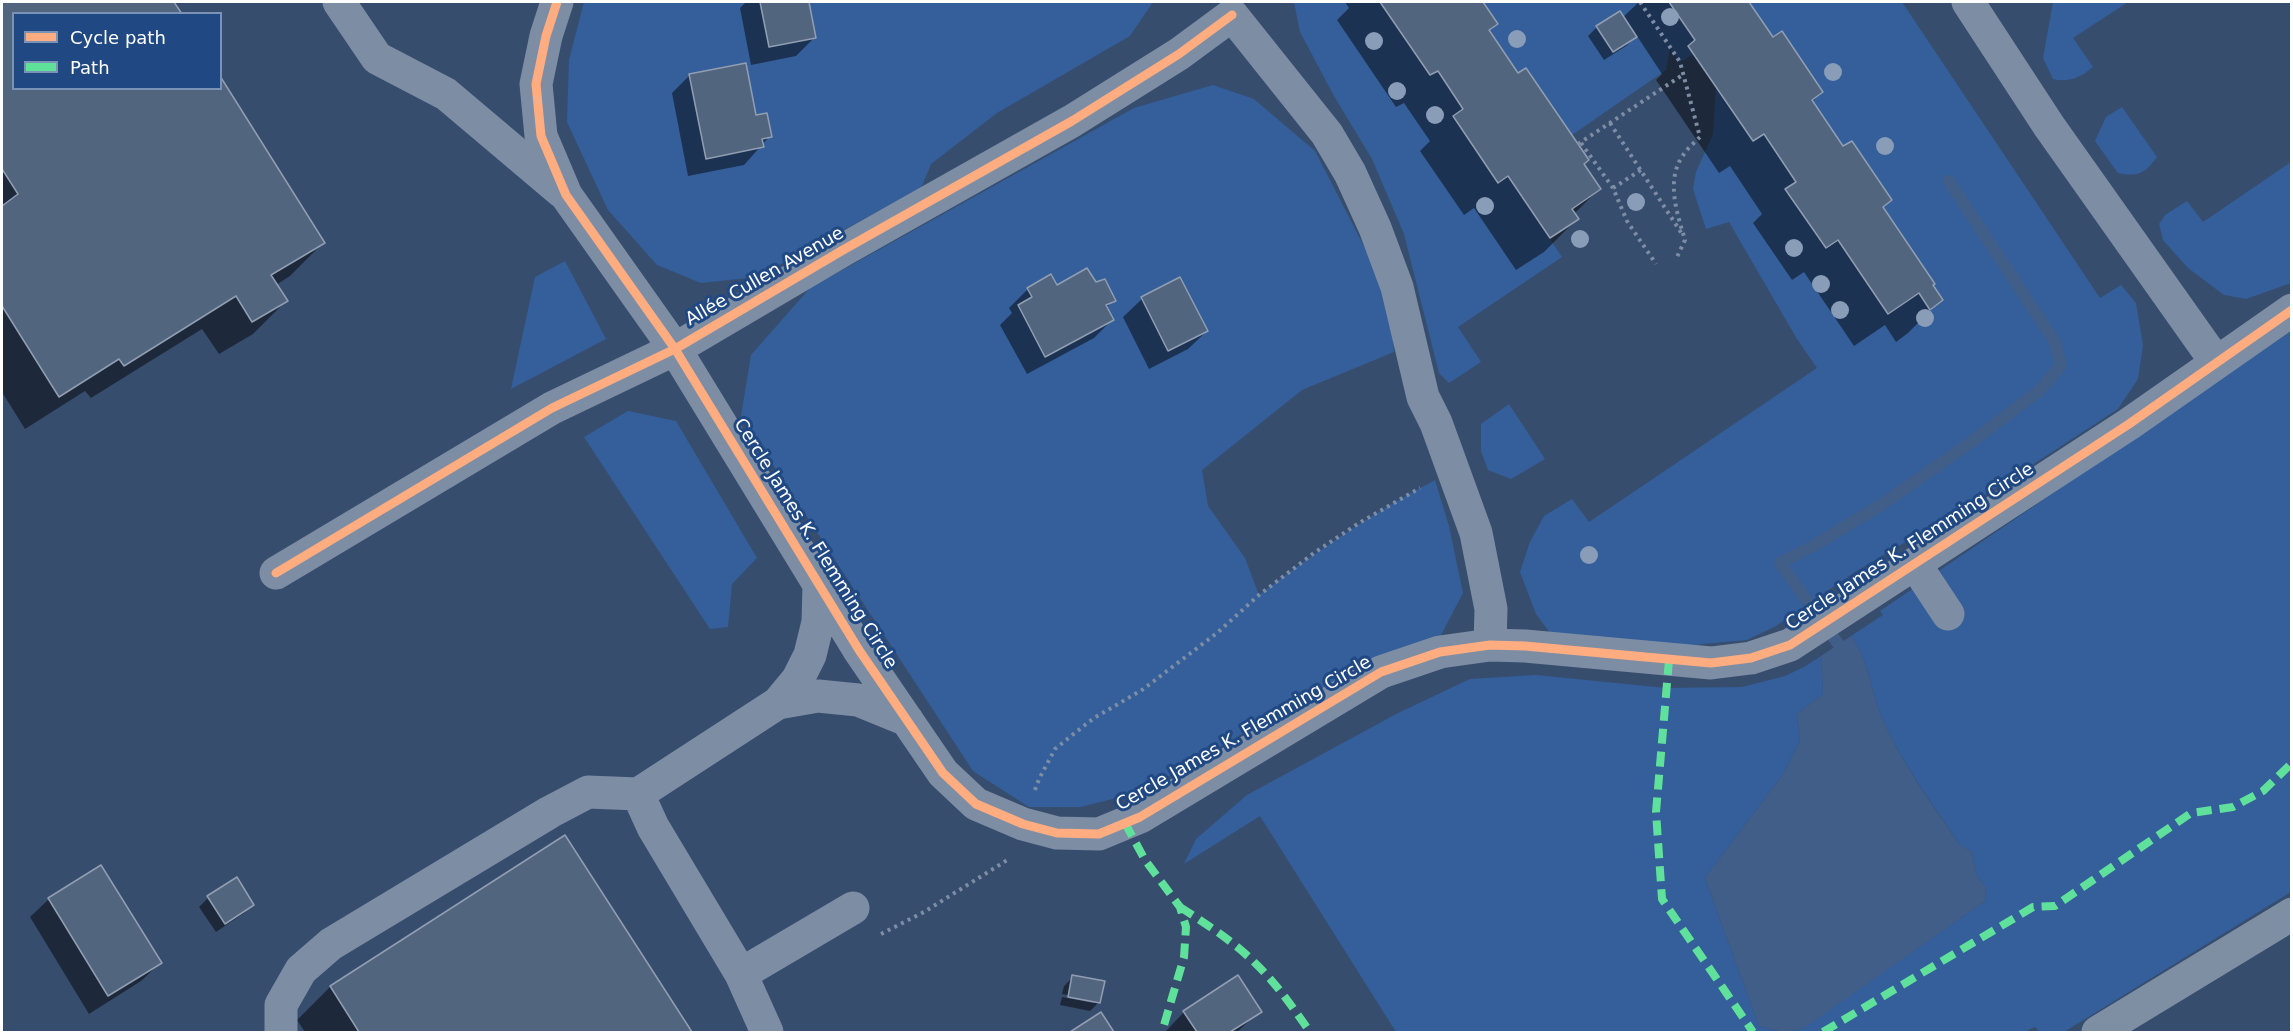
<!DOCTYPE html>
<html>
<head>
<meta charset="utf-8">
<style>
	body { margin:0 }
	#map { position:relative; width:2293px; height:1034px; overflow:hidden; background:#374d6e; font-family:"DejaVu Sans",sans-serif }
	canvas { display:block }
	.frame { position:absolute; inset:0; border:3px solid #fff; pointer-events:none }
	.legend { position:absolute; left:12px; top:12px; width:210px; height:78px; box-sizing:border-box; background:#204984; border:2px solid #7992b5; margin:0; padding:8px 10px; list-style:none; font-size:18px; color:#fff }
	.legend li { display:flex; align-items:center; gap:12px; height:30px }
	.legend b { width:30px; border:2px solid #7992b5 }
</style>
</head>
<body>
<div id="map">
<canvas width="2293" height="1034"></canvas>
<div class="frame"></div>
<ul class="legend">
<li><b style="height:8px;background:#ffac80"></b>Cycle path</li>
<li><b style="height:8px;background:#60e19b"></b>Path</li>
</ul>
</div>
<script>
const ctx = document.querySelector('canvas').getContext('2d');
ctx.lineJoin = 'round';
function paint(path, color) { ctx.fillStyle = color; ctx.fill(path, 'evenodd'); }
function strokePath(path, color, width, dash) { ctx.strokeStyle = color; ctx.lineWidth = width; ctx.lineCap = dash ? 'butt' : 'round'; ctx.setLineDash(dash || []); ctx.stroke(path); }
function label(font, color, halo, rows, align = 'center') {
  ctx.font = font + ' "DejaVu Sans",sans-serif'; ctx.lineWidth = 6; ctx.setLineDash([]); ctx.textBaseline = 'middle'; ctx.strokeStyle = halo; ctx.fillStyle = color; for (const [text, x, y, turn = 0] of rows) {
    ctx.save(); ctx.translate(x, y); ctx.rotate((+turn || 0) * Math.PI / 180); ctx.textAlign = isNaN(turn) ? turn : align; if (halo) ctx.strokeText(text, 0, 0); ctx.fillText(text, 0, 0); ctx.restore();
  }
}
paint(new Path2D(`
	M584,2H760L770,47L816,38L809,2H1153L1130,36L997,113L931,164L921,188L757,277L701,283L657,265L608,210L567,122L569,60ZM745,63L756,115L767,113L772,137L762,139L764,147L706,159L690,74Z
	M1294,2H1380L1430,75L1438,71L1463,109L1453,117L1497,182L1508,176L1562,257L1458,327L1481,362L1449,383L1439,373L1404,234L1372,159L1334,96L1300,32Z
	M1483,2H1669L1695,40L1688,46L1694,54L1680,62L1670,48L1666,70L1572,135L1526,68L1518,73L1489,30L1497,24Z
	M1749,2H1902L2100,298L2121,285L2136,303L2143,345L2138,379L2118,409L2006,482L1855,572L1776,626L1747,640L1682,646L1553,637L1536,614L1520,572L1530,542L1544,516L1572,499L1589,522L1817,368L1797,339L1729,222L1706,229L1693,189L1696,172L1713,134L1716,87L1753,141L1764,134L1796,182L1786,189L1825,248L1838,240L1888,314L1919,293L1930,309L1943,300L1933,285L1935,283L1883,207L1892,199L1852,141L1843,146L1812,100L1823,92L1782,31L1773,37Z
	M2053,2H2128L2073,38L2093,67C2081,77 2069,83 2053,79L2043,58Z
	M1213,85L1254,99L1315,151L1390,297L1394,352L1302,390L1202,470L1208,506L1245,558L1259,595C1316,552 1372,513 1435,480L1449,526L1463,593L1440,637L1362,665L1141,792L1080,807H1029L973,771L741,416L751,355L810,288L1134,108ZM1087,268L1096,282L1105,280L1116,300L1106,305L1114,320L1045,357L1018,305L1032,297L1027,288L1050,274L1057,285ZM1180,277L1208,331L1168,351L1141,297Z
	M2122,107L2157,157C2144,174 2139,177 2118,173L2095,141L2106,117Z
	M2291,162V283L2246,299L2224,295L2188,268L2163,240L2159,224L2165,215L2187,201L2203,222Z
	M565,261L606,339L511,389L535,277Z
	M2291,331V892L2064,1032H2040L2035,1027L2024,1032H1791L1804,1027L1985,901L1986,888L1976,874L1972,852L1960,845C1933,804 1902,764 1882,718C1870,689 1870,663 1851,636L1883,615L1880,611Z
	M1509,404L1545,459L1511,479L1488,470L1481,451V424Z
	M628,411L676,421L757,558L732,584L728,627L710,629L584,437Z
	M1821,656L1823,694L1797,714L1800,741L1784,773L1705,878L1759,1026L1781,1032H1396L1260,816L1184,864L1196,839L1247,795L1398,713L1470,679L1536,675L1666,688L1742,687L1785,676L1804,667Z`), '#345f9b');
paint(new Path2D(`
	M1851,636C1870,663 1870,689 1882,718C1902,764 1932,804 1960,845L1972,852L1976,874L1986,888L1985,901L1804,1028C1787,1034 1776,1031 1759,1026L1705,878L1784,773L1800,741L1797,714L1823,694L1821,656Z`), '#415e88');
paint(new Path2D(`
	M2,2H173L180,14H14V88L323,243L290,276L276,285L286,301L253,334L219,354L202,329L91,398L85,391L25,429L2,392Z
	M746,2H808L815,37L796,56L751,65L740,8Z
	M1345,2H1481L1496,24L1488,31L1599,189L1574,214L1577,219L1544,252L1516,270L1474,208L1464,215L1420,151L1430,141L1404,103L1396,107L1337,20L1349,8Z
	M1639,2H1747L1772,39L1821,92L1812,102L1843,148L1890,200L1882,208L1941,300L1908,333L1896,342L1885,325L1854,346L1804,272L1792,280L1753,223L1762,214L1730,166L1719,173L1656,80L1662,74L1637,36L1626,46L1604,60L1588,36L1597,27L1622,18Z
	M690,75L754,117L770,136L744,165L688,176L672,93Z
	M1050,276L1056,287L1114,300L1106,308L1112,320L1094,338L1027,374L1000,325L1012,313L1009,308L1028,289Z
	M1180,279L1207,331L1188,349L1149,369L1123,317L1142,299Z
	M565,837L690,1032H305L297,1020L330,987Z
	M100,867L160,963L141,981L89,1014L30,917L49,899Z
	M236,879L253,904L244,913L216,932L199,907L208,898Z
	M1073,977L1099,1002L1090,1011L1060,1005L1062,997L1094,1003V1000L1062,994L1064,986Z
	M1260,1011L1237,1032H1167L1166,1031L1184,1012Z
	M1101,1014L1112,1032H1073Z`), '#0007');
strokePath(new Path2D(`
	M1839,645L1780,563L1815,545L1881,505L1970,443L2039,391L2061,365L2055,342L1949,181`), '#415e88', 12);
const building = new Path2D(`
	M2,2H174L182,14H14V88H220V76L325,243L271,275L288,301L252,322L236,296L124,366L119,359L59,397L2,306V206L18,194L2,169Z
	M760,2H809L816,38L769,47Z
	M1380,2H1483L1498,24L1489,30L1518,73L1526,68L1589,160L1584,164L1601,189L1572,209L1579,219L1550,238L1508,176L1498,183L1453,116L1463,109L1438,71L1430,75Z
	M1669,2H1749L1773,37L1782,31L1823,92L1812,100L1843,146L1852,141L1892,200L1883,207L1935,284L1933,285L1943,300L1930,310L1919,293L1888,314L1838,240L1826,248L1785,189L1796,182L1764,134L1753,141L1688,46L1695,40Z
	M1620,11L1637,37L1613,52L1596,26Z
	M746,63L756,115L767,113L772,137L762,139L764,147L706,159L689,74Z
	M1087,268L1096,282L1105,279L1116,301L1106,305L1114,320L1045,357L1018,305L1032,297L1027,288L1051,274L1057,285Z
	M1180,277L1208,331L1168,351L1141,297Z
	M565,835L692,1032H359L330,986Z
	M101,865L162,963L108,996L48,898Z
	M237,877L254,905L225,924L207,896Z
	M1072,975L1105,981L1100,1003L1068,997Z
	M1238,975L1262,1012L1230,1032H1197L1183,1011Z
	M1101,1012L1114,1032H1070Z`);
paint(building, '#52657e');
strokePath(building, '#919eb2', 1.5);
strokePath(new Path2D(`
	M1640,2L1680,62L1700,137C1695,142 1688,148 1684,154C1665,179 1677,213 1685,240L1677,257
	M1610,123L1682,234
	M1581,143L1613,188L1627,221L1656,264
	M1578,144L1684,74
	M1613,188L1641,170
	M1035,790L1039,779L1055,749L1071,736L1094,718L1142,690L1217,633L1259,595L1314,553L1359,523L1420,488
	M881,934L924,912L1009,859`), '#7d8da4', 4, [3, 4.5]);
strokePath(new Path2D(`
	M339,2L377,58L446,94L562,192
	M557,2L546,36L536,84L541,136L566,195L675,349L859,650L943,773L976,804L1023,824L1057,833L1099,834L1140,817L1381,672L1440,652L1490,645L1525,646L1711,663L1751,658L1790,645L2129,424L2292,310
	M1968,2L2049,126L2216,362
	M1915,564L1948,614
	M276,573L552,408L675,349L843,250L1072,121L1179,54L1232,15L1327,134L1350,173L1375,228L1397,287L1423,397L1436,423L1476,533L1491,609L1490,645
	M778,703L818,696L858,700L907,720
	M741,974L853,908
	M281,1032V1005L301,970L331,944L550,812L588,792L638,794
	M767,1032L741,974L653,827L638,794L778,703L798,679L810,655L818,622L819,585`), '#7d8da4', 33);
strokePath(new Path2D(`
	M2098,1032L2292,914`), '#7e8ea3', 33);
strokePath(new Path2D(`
	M1669,660L1656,812L1662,899L1753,1032
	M1125,823L1145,860L1180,907L1186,927L1184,957L1162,1032
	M1180,907C1206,924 1233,941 1255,963C1276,983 1294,1009 1310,1032
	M1823,1032L2033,907L2055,906L2191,813L2233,807L2263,791L2292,763`), '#60e19b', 8, [15, 8]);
strokePath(new Path2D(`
	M557,2L546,36L536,84L541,136L566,195L675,349L859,650L943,773L976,804L1023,824L1057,833L1099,834L1140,817L1381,672L1440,652L1490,645L1525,646L1711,663L1751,658L1790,645L2129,424L2292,310
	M276,573L552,408L675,349L843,250L1072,121L1179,54L1232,15`), '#ffac80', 9);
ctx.fillStyle = '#899db9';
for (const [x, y] of [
	[1670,17],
	[1517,39],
	[1374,41],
	[1833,72],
	[1397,91],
	[1435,115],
	[1885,146],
	[1636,202],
	[1485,206],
	[1580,239],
	[1794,248],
	[1821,284],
	[1840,310],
	[1925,318],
	[1589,555]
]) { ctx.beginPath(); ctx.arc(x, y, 9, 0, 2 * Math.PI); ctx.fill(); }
label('18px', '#fff', '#204984', [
	["Allée Cullen Avenue",765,277,-30],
	["Cercle James K. Flemming Circle",815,544,58],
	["Cercle James K. Flemming Circle",1910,547,-33],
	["Cercle James K. Flemming Circle",1244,734,-30]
]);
</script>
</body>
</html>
